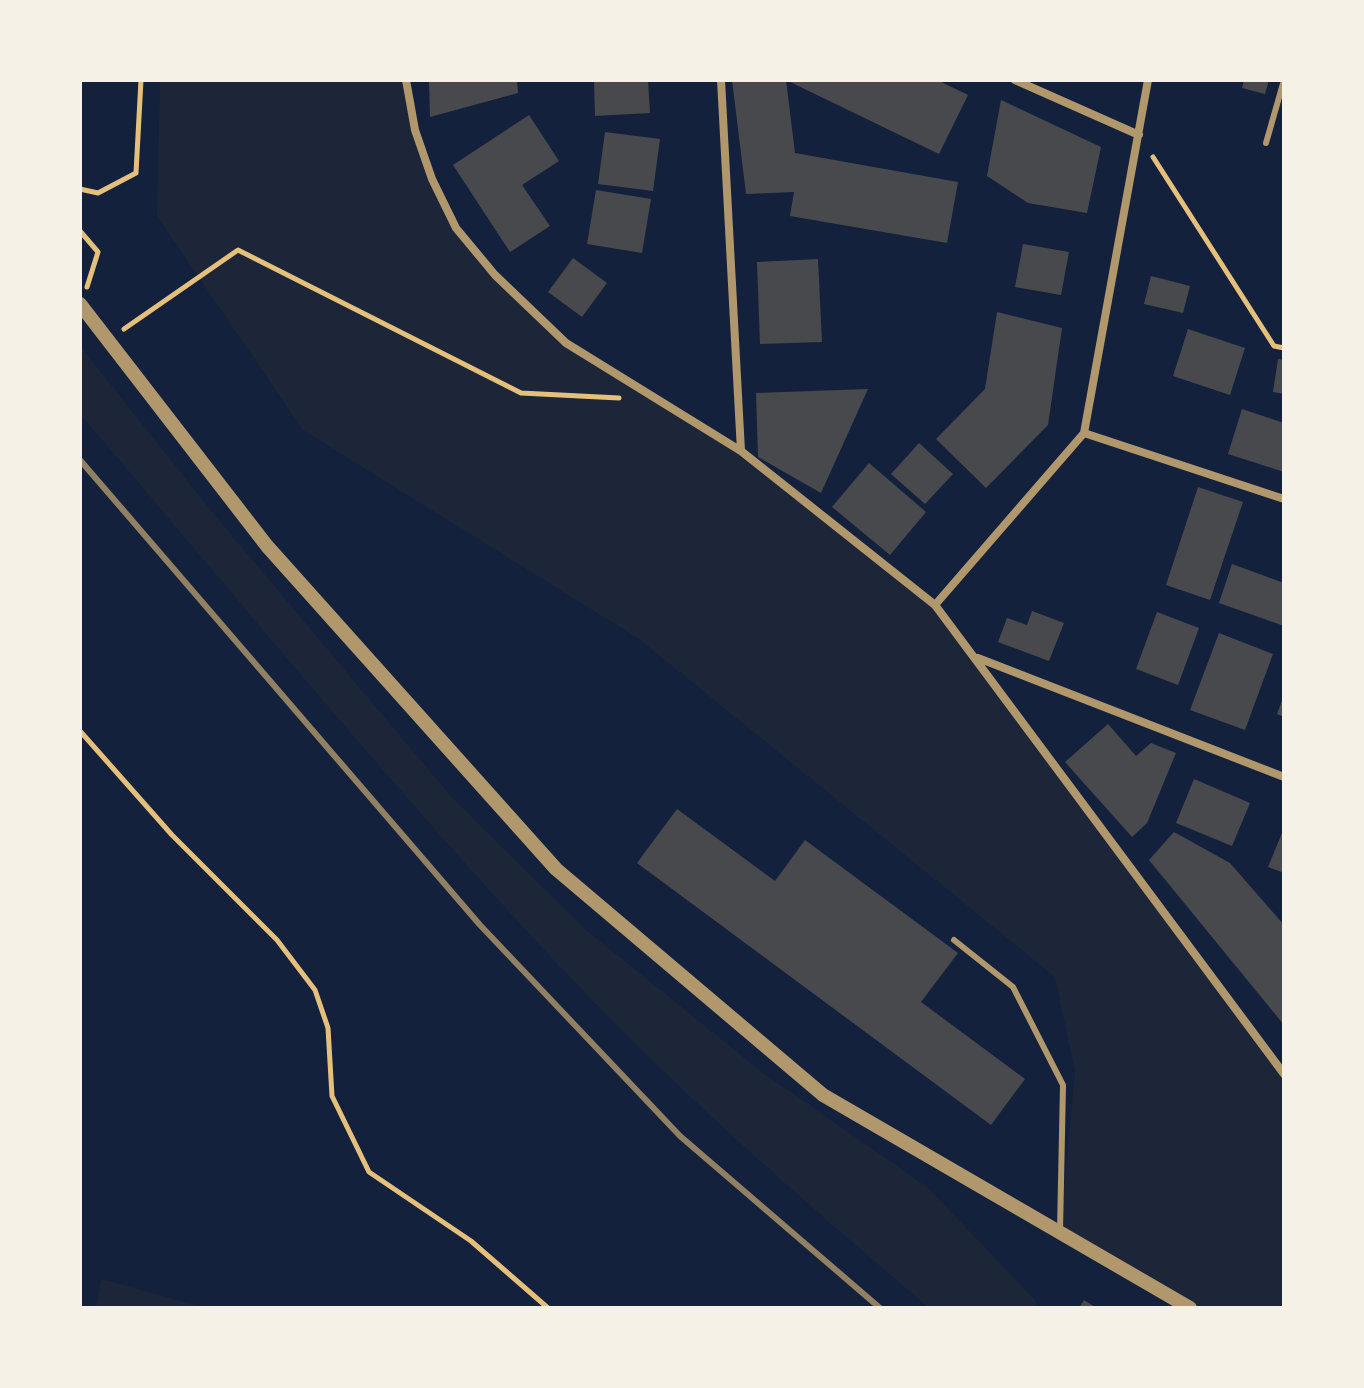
<!DOCTYPE html>
<html>
<head>
<meta charset="utf-8">
<style>
	body { margin:0 }
	#map { position:relative; width:1364px; height:1388px; overflow:hidden; background:#14213d; font-family:"Fira Sans",sans-serif }
	canvas { display:block }
	.frame { position:absolute; inset:0; border:82px solid #f6f1e7; pointer-events:none }
</style>
</head>
<body>
<div id="map">
<canvas width="1364" height="1388"></canvas>
<div class="frame"></div>
</div>
<script>
const ctx = document.querySelector('canvas').getContext('2d');
ctx.lineJoin = 'round';
function paint(path, color) { ctx.fillStyle = color; ctx.fill(path, 'evenodd'); }
function strokePath(path, color, width, dash) { ctx.strokeStyle = color; ctx.lineWidth = width; ctx.lineCap = dash ? 'butt' : 'round'; ctx.setLineDash(dash || []); ctx.stroke(path); }
paint(new Path2D(`
	M160,80H406L415,130L456,228L566,343L741,451L935,605L1284,1074V1308H1190L1060,1233L1075,1072L1055,977L639,639L303,430L157,216Z
	M80,346L213,513L449,794L585,929L763,1073L927,1187L1036,1301V1308H929C811,1207 694,1106 586,994C409,809 247,609 80,414Z
	M101,1279L206,1308H96Z`), '#1d2539');
paint(new Path2D(`
	M429,80H517L518,93L430,117Z
	M594,80H648L650,113L595,116Z
	M732,80H937L968,95L939,154L786,80L795,153L958,182L947,243L790,216L794,192L746,194Z
	M1244,80H1269L1265,94L1242,88Z
	M1001,100L1101,147L1087,213L1028,203L987,176Z
	M529,115L559,161L522,185L550,226L510,252L453,165Z
	M605,132L660,139L653,191L598,184Z
	M596,190L651,199L642,253L587,244Z
	M1023,244L1069,252L1061,295L1015,287Z
	M573,258L607,283L582,317L548,292Z
	M818,259L822,342L760,344L757,262Z
	M1151,276L1190,286L1183,313L1144,304Z
	M997,312L1062,328L1048,425L986,488L936,439L985,389Z
	M1188,329L1245,348L1230,395L1173,376Z
	M1278,359L1284,360V394L1273,392Z
	M868,389L821,493L758,457L756,393Z
	M1242,409L1284,423V472L1228,454Z
	M919,443L953,474L925,504L891,474Z
	M869,463L926,512L890,555L832,507Z
	M1198,487L1243,502L1210,600L1166,585Z
	M1232,564L1284,583V626L1219,603Z
	M1032,611L1064,623L1049,661L998,642L1007,618L1027,625Z
	M1157,612L1199,628L1178,685L1136,669Z
	M1219,633L1273,654L1245,730L1190,710Z
	M1284,695V717L1277,714Z
	M1108,724L1136,756L1151,743L1176,753L1147,823L1132,837L1065,762Z
	M1194,779L1250,803L1232,846L1176,823Z
	M677,809L775,881L805,840L958,953L921,1002L1025,1079L991,1125L637,863Z
	M1284,828V873L1268,867Z
	M1174,832L1230,863L1284,925V1025L1149,860Z
	M1084,1300L1097,1308H1079Z`), '#48494c');
strokePath(new Path2D(`
	M1153,157L1274,346L1284,348
	M80,189L98,193L136,173L141,80
	M80,231L98,252L87,287
	M124,329L238,250L521,393L619,398
	M80,731L172,835L277,940L315,990L328,1028L332,1096L369,1172L471,1241L548,1308`), '#e5c07b', 5);
strokePath(new Path2D(`
	M1266,143L1284,80
	M954,940L1013,987L1063,1085L1060,1230`), '#b1986c', 6);
strokePath(new Path2D(`
	M406,80L415,130L432,179L456,228L495,275L566,343L741,451L935,605L1284,1074
	M721,80L741,451
	M1015,80L1139,135
	M1084,433L1284,499
	M935,605L1084,433L1148,80
	M978,658L1284,777`), '#b1986c', 8);
strokePath(new Path2D(`
	M80,304L267,546L556,869L823,1095L1190,1308`), '#b1986c', 14);
strokePath(new Path2D(`
	M80,460L480,925L680,1136L880,1308`), '#918062', 6);
</script>
</body>
</html>
